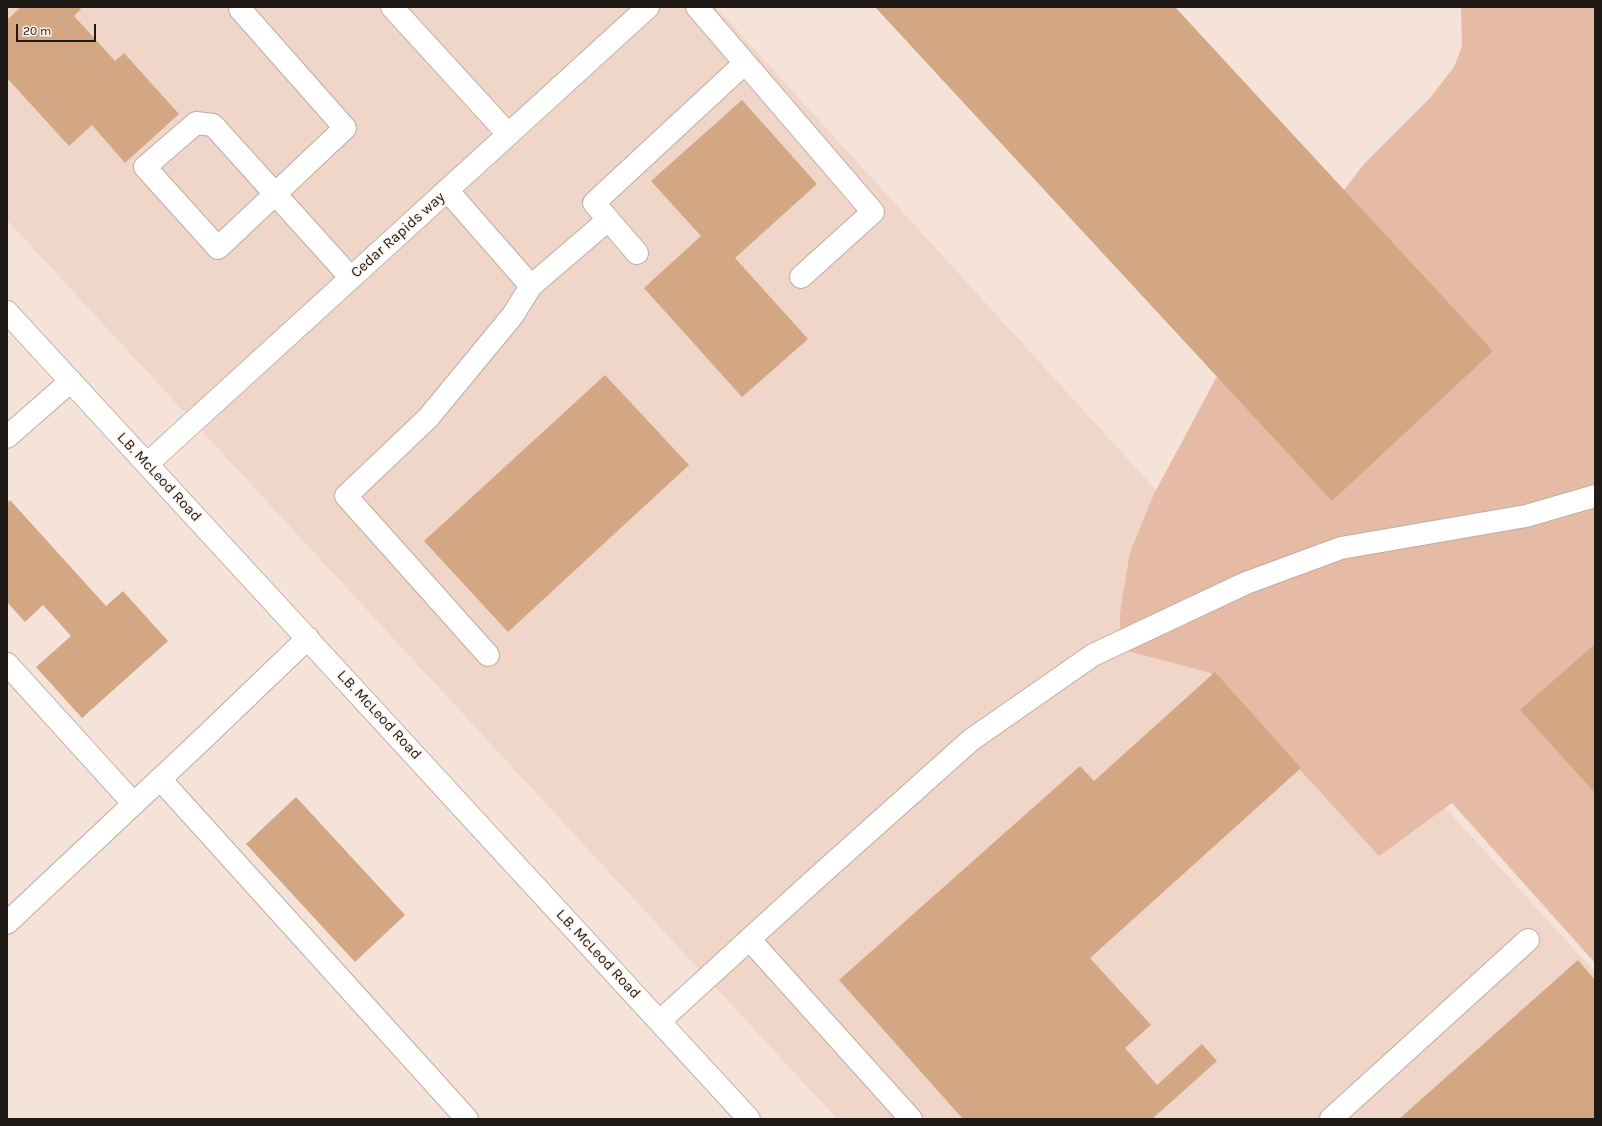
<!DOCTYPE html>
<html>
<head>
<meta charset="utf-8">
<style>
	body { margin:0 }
	#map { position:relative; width:1602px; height:1126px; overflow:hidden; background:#f5e3d9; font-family:Karla,sans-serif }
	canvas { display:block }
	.frame { position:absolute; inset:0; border:8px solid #201a16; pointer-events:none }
	.scale { position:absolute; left:16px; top:24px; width:80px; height:18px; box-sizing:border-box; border:2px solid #201a16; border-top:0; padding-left:5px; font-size:12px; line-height:14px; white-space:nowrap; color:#201a16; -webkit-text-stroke:3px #fdf2ec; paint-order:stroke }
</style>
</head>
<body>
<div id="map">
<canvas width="1602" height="1126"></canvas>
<div class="frame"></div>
<div class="scale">20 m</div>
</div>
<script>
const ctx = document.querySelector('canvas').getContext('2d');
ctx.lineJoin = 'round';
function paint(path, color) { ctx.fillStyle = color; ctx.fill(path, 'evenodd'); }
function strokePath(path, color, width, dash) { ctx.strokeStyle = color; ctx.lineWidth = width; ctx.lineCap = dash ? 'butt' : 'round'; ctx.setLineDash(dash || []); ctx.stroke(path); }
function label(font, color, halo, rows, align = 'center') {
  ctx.font = font + ' Karla,sans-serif'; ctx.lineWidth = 3; ctx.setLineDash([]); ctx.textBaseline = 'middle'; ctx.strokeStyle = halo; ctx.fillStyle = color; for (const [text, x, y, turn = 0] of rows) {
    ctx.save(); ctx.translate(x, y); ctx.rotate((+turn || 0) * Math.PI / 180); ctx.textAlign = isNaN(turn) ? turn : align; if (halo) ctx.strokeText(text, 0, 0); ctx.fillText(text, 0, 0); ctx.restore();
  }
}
paint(new Path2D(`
	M7,7H716L1595,972V1119H837L7,220Z`), '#f0d6c9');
paint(new Path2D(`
	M1461,7H1595V963L1452,803L1379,856L1211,673L1120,649V613L1130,552L1154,494L1215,380L1298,250L1364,164L1430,98L1454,67L1462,46Z`), '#e5bba5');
paint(new Path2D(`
	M21,7H79L81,9L74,16L115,61L124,53L179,114L125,163L92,125L69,146L7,78V20Z
	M875,7H1175L1493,351L1332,501Z
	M742,100L817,184L735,258L808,339L742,397L644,288L701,236L651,181Z
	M605,375L689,465L508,632L424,541Z
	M10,500L106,606L123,591L168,641L82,718L36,667L71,636L43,605L25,622L7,602V572L8,571L7,570V503Z
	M1595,644V793L1520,710Z
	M1215,672L1301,768L1090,958L1151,1025L1125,1048L1157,1085L1202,1044L1217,1061L1152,1119H963L839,980L1080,766L1094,781Z
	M296,797L405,915L355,962L246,844Z
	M1578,960L1595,980V1119H1399Z`), '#d3a684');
const minor = new Path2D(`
	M392,7L508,134
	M697,7L873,212L801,277
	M240,9L345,128L218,248L145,167L196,123L213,125L351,278
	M447,190L531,286L608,220
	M637,253L594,203L745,63
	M7,312L749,1119
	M7,437L71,381
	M147,464L648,7
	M488,655L346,496L428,418L513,315L531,286
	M7,664L134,804
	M160,779L467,1119
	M7,923L208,734L308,638
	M750,940L911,1119
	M660,1021L811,883L971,740L1093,655L1246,583L1341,548L1526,516L1595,496
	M1331,1119L1528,940`);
strokePath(minor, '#bdaca3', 24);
strokePath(minor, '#fff', 22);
label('15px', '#201a16', '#fdf2ec', [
	["Cedar Rapids way",398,235,-42],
	["L.B. McLeod Road",159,477,47],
	["L.B. McLeod Road",379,715,47],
	["L.B. McLeod Road",598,954,47]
]);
</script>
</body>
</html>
